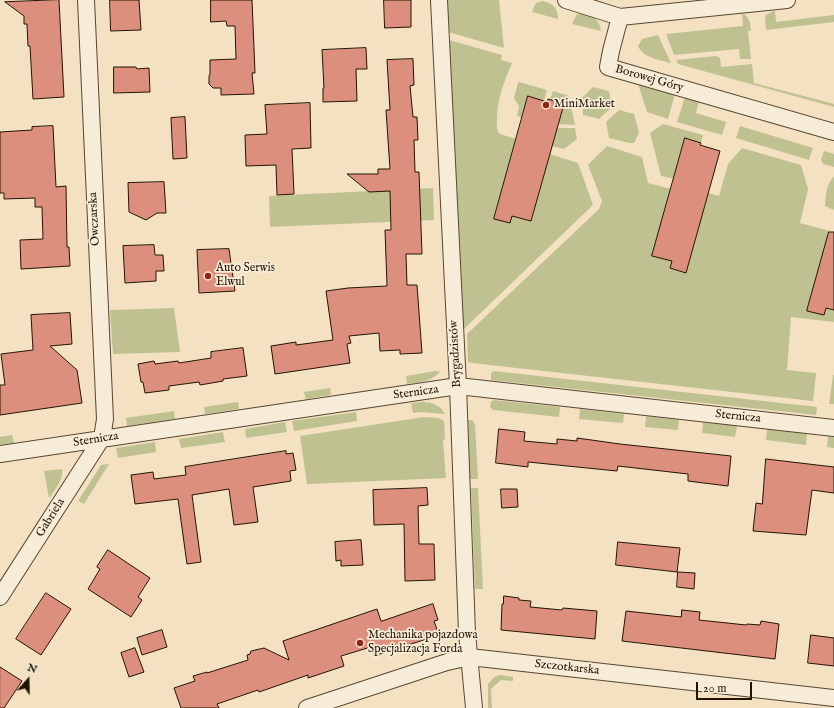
<!DOCTYPE html>
<html>
<head>
<meta charset="utf-8">
<style>
	body { margin:0 }
	#map { position:relative; width:834px; height:708px; overflow:hidden; background:#f3e1c2; font-family:"IM FELL English",serif }
	canvas { display:block }
	.north { position:absolute; left:8px; top:660px; width:40px; height:40px; -webkit-text-stroke:3px #f7ecd7; paint-order:stroke; rotate:20deg; font-size:11px; font-weight:700; line-height:16px; text-align:center; color:#231402 }
	.north::after { content:''; display:block; margin:auto; width:14px; height:18px; background:#231402; clip-path:polygon(50% 0,100% 100%,50% 72%,0 100%) }
	.scale { position:absolute; left:696px; top:682px; width:56px; height:18px; box-sizing:border-box; border:2px solid #231402; border-top:0; padding-left:5px; font-size:12px; line-height:14px; white-space:nowrap; color:#231402; -webkit-text-stroke:3px #f7ecd7; paint-order:stroke }
</style>
</head>
<body>
<div id="map">
<canvas width="834" height="708"></canvas>
<div class="north">N</div>
<div class="scale">20 m</div>
</div>
<script>
const ctx = document.querySelector('canvas').getContext('2d');
ctx.lineJoin = 'round';
function paint(path, color) { ctx.fillStyle = color; ctx.fill(path, 'evenodd'); }
function strokePath(path, color, width, dash) { ctx.strokeStyle = color; ctx.lineWidth = width; ctx.lineCap = dash ? 'butt' : 'round'; ctx.setLineDash(dash || []); ctx.stroke(path); }
function label(font, color, halo, rows, align = 'center') {
  ctx.font = font + ' "IM FELL English",serif'; ctx.lineWidth = 3.5; ctx.setLineDash([]); ctx.textBaseline = 'middle'; ctx.strokeStyle = halo; ctx.fillStyle = color; for (const [text, x, y, turn = 0] of rows) {
    ctx.save(); ctx.translate(x, y); ctx.rotate((+turn || 0) * Math.PI / 180); ctx.textAlign = isNaN(turn) ? turn : align; if (halo) ctx.strokeText(text, 0, 0); ctx.fillText(text, 0, 0); ctx.restore();
  }
}
paint(new Path2D(`
	M447,0H499L504,48L448,32Z
	M542,1C553,3 558,8 558,19L532,12L536,3Z
	M773,11H775L776,22L834,15V22L766,30L765,19L766,15Z
	M584,13C594,17 600,20 601,31L572,24L577,14Z
	M742,13C750,18 750,22 751,31H748L751,59H740L739,49L674,55L666,34L743,26Z
	M658,35L671,63C660,60 643,58 638,46L642,39Z
	M449,40L502,55L501,60L512,63C504,82 497,99 497,119C497,125 496,130 500,134L516,139L494,219L510,223L513,213L516,217L531,221L550,154L578,163L593,205L465,328H462Z
	M716,56L720,58L721,67L752,64L754,83L834,104V107L678,64L676,60Z
	M519,82L547,90L544,101L528,96L522,118L517,116L519,106L514,98L518,83Z
	M638,84L675,94L668,119L647,112Z
	M593,87L609,91L612,107L599,119L583,115L582,98Z
	M553,91L569,96L575,125L558,124L564,104L550,100Z
	M685,97L699,101L696,113L726,122L722,135L677,122Z
	M619,110L634,114L639,133L634,143H629L609,138L606,122Z
	M663,124L703,135L701,143L685,138L674,179L661,176L650,133Z
	M740,126L813,148L809,160L736,138Z
	M557,128H575L577,139L564,149L552,146Z
	M607,146L642,157L648,183L671,189L653,256L668,260L672,259L670,268L686,273L708,193L719,196L728,164L742,148L801,165L808,189L800,223L830,231L808,311L824,315L827,306L830,307L829,309L834,310V322L791,317L787,370L816,373L813,401L472,363L468,362L467,334L599,209L602,201L588,165Z
	M824,151L834,154V167L823,164L821,160Z
	M834,176V210L825,206C826,194 826,185 834,176Z
	M433,188L434,220L270,227L269,196Z
	M174,308L180,352L113,354L110,310Z
	M435,371L440,372C431,382 419,382 407,384L406,376Z
	M494,371L817,407L816,415L491,380V373Z
	M833,375H834V404H829Z
	M330,388L331,395L306,399L304,392Z
	M494,400L560,407L559,417L493,410L490,407L491,402Z
	M238,402L239,409L205,414L204,407Z
	M422,402C432,402 440,405 445,414L421,412L413,413L411,403Z
	M580,409L624,414L623,423L579,419Z
	M174,411L175,419L127,426L126,418Z
	M356,412L357,421L294,431L292,421Z
	M646,416L679,420L678,430L645,427Z
	M424,417L439,418L444,421L445,439L443,440L446,478L307,484L300,436Z
	M468,420H472L475,424L478,479H470Z
	M285,422L287,432L246,438L245,429Z
	M703,422L737,426L735,437L702,433Z
	M767,429L807,434L806,445L766,440Z
	M223,432L225,442L181,448L179,439Z
	M12,435L14,443L0,445V437Z
	M828,436L834,437V448L827,447Z
	M155,442L156,452L118,458L116,448Z
	M109,464L84,504L78,501L101,465Z
	M62,469C64,479 56,487 51,496L49,498L44,471Z
	M471,488H478L483,589H475Z
	M500,675L513,677V681L501,680L491,689L492,708H488V684L494,677Z`), '#bfc290');
const building = new Path2D(`
	M59,0L64,97L33,99L30,46H28L27,24H24V16L5,2Z
	M110,0H139L141,30L111,31Z
	M211,0H252L255,73H252L254,94L221,95V88H213L209,84V76L210,74V60L236,59L235,26H227L226,21L211,22Z
	M384,0H411V27L385,28Z
	M366,48L367,69H356L357,101L323,102V88H324L322,50Z
	M413,59L414,85L410,86L413,117H417L418,140H414L415,172H419L422,254H406L407,285H417L422,353L400,354V350L380,351L379,333L349,336L351,343L347,344L350,363L275,374L271,346L296,342V345L333,340L326,291L348,288L387,286L385,230H391L390,191L369,192L347,174H378V169H390L386,110H390L387,60Z
	M114,67H136L137,69L149,68L150,92L114,93Z
	M528,96L547,102L548,99L564,104L531,221L512,216L510,223L494,219Z
	M310,103L311,148L292,149L294,194L277,195L276,165L246,166L245,135L267,134L265,105Z
	M185,117L187,158L173,159L171,118Z
	M53,126L56,187L66,186L67,247H69L70,266L21,269L20,240L43,239L42,207H35V198L4,199V193H0V132L32,130V127Z
	M685,138L701,143L700,145L720,151L686,273L670,268L672,261L652,256Z
	M164,182L166,213H157L146,220L129,212L128,183Z
	M829,232H834V310L826,308L824,315L807,311Z
	M154,245L155,255H163L164,271H156V281L125,283L123,246Z
	M229,249L235,291L199,293L197,250Z
	M70,313L72,344L50,346L77,370L82,403L0,415V385H5L1,354L33,350L31,315Z
	M243,348L247,376L223,379V381L200,385L199,382L169,386V390L145,393L143,382H141L138,364L154,361L155,364L178,361L179,363L211,358V352Z
	M499,429L525,432L524,441L557,444V439L577,441V438L620,444L731,456L728,486L688,481V474L618,466L617,471L528,462V467L496,463Z
	M286,451V454L293,453L296,470L290,471L291,481L253,487L258,522L234,525L229,489L192,495L201,562L187,564L178,499L135,504L131,475L153,472L154,479L186,475L185,467Z
	M766,459L834,467V493L812,490L806,535L753,531L756,503L762,504Z
	M427,488L428,505L418,506L419,544H434L435,580L405,581L404,524L374,525L373,490Z
	M501,489H517L518,507L502,508Z
	M361,540L363,565L341,566V560L336,561L335,542Z
	M618,542L680,548L677,572L616,565Z
	M108,550L150,578L138,597L142,600L131,617L88,589L100,569L97,567Z
	M678,572L695,573L694,589L677,587Z
	M46,593L71,609L41,655L16,639Z
	M504,596L519,598V600L531,601L530,607L562,610L563,608L597,611L595,639L501,630L502,604H503Z
	M433,604L438,620L434,621L439,635L374,656L371,647L341,656L344,666L308,678V675L259,692L258,690L217,704L219,708H181L174,688L195,681L193,676L207,672V673L248,660L247,655L250,654L251,651L264,648L289,660L283,641L377,609L381,621Z
	M682,610L700,612L699,620L746,625L747,624L760,625L761,621L779,624L775,659L622,641L626,611L681,617Z
	M162,630L167,647L142,655L137,638Z
	M811,635L834,638V666L808,663Z
	M135,648L144,672L129,677L121,653Z
	M0,667L22,681L4,708H0Z`);
paint(building, '#dd8f7e');
strokePath(building, '#231402', 1);
const street = new Path2D(`
	M439,0L458,386L467,633L474,708
	M566,0L620,17L787,0
	M620,17L611,51L608,67L834,132
	M0,454L458,386L834,428
	M0,597L102,438L105,419L86,0
	M307,708L447,662L470,657L834,698`);
strokePath(street, '#574732', 18);
strokePath(street, '#f7ecd7', 16);
for (const [x, y, r, color] of [
	[546,105,4,"#8f2418"],
	[208,276,4,"#8f2418"],
	[360,643,4,"#8f2418"]
]) { const dot = new Path2D(); dot.arc(x, y, r, 0, 2 * Math.PI); ctx.fillStyle = color; ctx.fill(dot); strokePath(dot, '#f7ecd7', 1.5); }
label('12px', '#231402', '#f7ecd7', [
	["Borowej Góry",649,79,16],
	["Owczarska",95,219,-93],
	["Brygadzistów",456,354,-93],
	["Sternicza",416,393,-8],
	["Sternicza",738,417,6],
	["Sternicza",96,440,-9],
	["Gabriela",51,518,-58],
	["Szczotkarska",567,668,6]
]);
label('12px', '#231402', '#f7ecd7', [
	["MiniMarket",554,105],
	["Auto Serwis",216,269],
	["Elwul",216,283],
	["Mechanika pojazdowa",368,636],
	["Specjalizacja Forda",368,650]
], 'left');
</script>
</body>
</html>
